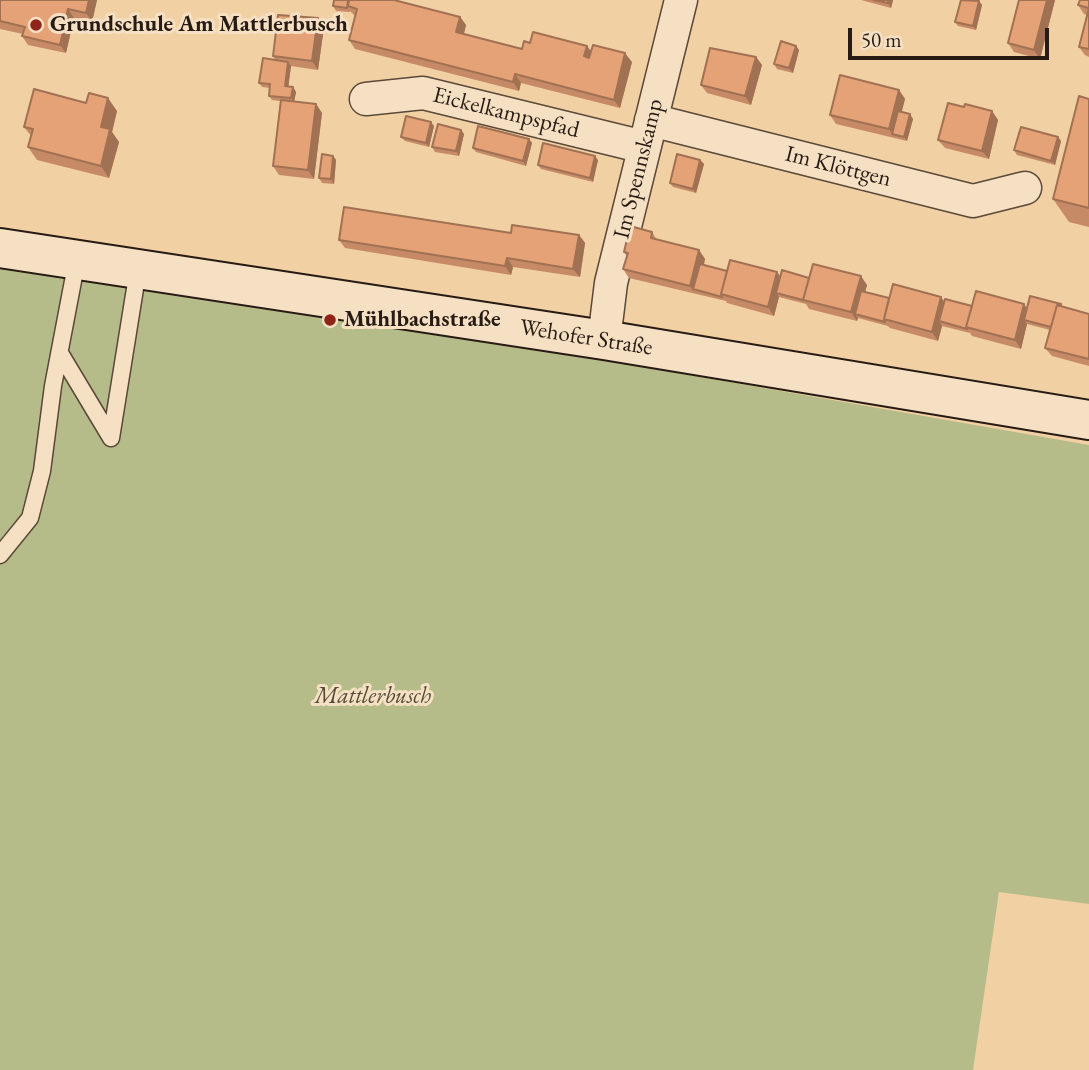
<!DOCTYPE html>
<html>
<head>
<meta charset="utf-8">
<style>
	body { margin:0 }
	#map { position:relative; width:1089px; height:1070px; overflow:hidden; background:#f1d0a4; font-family:"EB Garamond",serif }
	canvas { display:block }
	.scale { position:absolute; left:848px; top:28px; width:201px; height:32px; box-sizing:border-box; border:4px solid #271b14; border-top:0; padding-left:9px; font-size:21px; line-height:24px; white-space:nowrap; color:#271b14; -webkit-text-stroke:5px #f6e0c4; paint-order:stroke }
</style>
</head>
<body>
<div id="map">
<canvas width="1089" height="1070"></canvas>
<div class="scale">50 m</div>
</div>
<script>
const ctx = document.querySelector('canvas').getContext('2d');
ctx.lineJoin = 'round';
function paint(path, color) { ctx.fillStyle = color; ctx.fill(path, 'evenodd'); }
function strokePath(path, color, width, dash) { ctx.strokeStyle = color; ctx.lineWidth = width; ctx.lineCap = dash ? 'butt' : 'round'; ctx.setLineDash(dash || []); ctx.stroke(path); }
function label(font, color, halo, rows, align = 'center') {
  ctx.font = font + ' "EB Garamond",serif'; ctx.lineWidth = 6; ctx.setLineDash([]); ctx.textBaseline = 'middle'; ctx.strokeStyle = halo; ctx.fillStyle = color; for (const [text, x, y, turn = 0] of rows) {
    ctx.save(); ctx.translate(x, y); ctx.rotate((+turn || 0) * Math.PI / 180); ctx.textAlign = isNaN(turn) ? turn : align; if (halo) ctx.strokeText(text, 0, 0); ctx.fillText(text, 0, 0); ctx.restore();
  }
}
paint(new Path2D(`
	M0,254L1089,445V904L999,892L973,1070H0Z`), '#b6bc89');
const lane = new Path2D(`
	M60,353L111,438
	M111,438L138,270
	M0,555L30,518L42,471L53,386L77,260`);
const street = new Path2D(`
	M366,99L423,93L644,147
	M651,120L973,201L1025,188
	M604,340L611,283L681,0`);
const secondary = new Path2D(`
	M0,248L604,340L1089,420`);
strokePath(lane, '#5a4838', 19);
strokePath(street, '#5a4838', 35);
strokePath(secondary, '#271b14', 42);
strokePath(lane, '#f6e0c4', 16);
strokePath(street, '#f6e0c4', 32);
strokePath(secondary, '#f6e0c4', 38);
paint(new Path2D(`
	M0,0H97L92,22L74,18L66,53L28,45L22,36L23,34L0,29Z
	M334,0L460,17L466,25L464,34L522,49L530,43L587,46L591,51L632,62L620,108L521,83L519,91L355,49L349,40L356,16L354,15L350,11V12L336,11L333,6Z
	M861,0H893L891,8Z
	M1019,0H1055L1040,59L1014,52L1008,43Z
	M1089,0V57L1085,55L1079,47L1087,15L1084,14L1078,5Z
	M979,1L982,5L976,30L958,26L955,22Z
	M324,27L318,70L291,66L288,86L293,87L296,92L294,102L316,104L322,113L314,179L279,175L273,166L280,101L272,100L269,96L270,88L262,87L259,83L275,60L273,56Z
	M796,46L799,50L793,73L777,69L774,64Z
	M756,57L762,65L751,105L707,93L701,85Z
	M899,90L905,99L901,112L913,119L907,141L836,124L830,115Z
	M1089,99V227L1069,222L1053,199Z
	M86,103L117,111L112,132L119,142L109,178L37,160L28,147L31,136L24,127Z
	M964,107L992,111L998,120L989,159L945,148L938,140Z
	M434,126L429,147L405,141L401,137Z
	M461,130L464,134L459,156L435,152L432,147Z
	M1058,137L1061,141L1055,165L1017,155L1014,150Z
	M529,139L532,143L526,166L476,152L473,148Z
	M333,156L336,160L334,184L322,183L319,178Z
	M598,160L593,182L541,169L538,165Z
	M700,160L704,164L696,193L673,187L670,183Z
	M652,232L657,240L699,250L705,259L704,265L727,271L777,272L781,277L809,278L867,285L865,292L889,298L941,297L944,302L972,306L1027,308L1061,304L1063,307L1089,314V366L1052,356L1045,348L1050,330L1027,324L1021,349L972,336L970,333L942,326L938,341L890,328L888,326L858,318L857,321L809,309L806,304L779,297L774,316L727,303L726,301L629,278L623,269L627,257L624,252Z
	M511,233L579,235L585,243L580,277L513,267L511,275L345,248L339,240Z`), '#c68b66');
paint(new Path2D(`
	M89,0H97L92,22L86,13Z
	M888,0H893L891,8L888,3Z
	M1047,0H1055L1040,59L1034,50Z
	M979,1L982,5L976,30L973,26Z
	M68,9L74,18L66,53L60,45Z
	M460,17L466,25L462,41L456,32Z
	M318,18L324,27L318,70L312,61Z
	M587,46L593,54L590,65L584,56Z
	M796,46L799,50L793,73L789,68Z
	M625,53L632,62L620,108L614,100Z
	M756,57L762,65L751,105L745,96Z
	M288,62L291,66L288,90L285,86Z
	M515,74L521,83L519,91L513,82Z
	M293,87L296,92L294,102L291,98Z
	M899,90L905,99L896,135L892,134L895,138L889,129Z
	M108,98L117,111L112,132L119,142L109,178L101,166V127Z
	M316,104L322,113L314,179L308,170Z
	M992,111L998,120L989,159L982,151Z
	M910,114L913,119L907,141L904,137Z
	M431,122L434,126L429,147L426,143Z
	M461,130L464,134L459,156L456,151Z
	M1058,137L1061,141L1055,165L1051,161Z
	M529,139L532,143L526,166L523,161Z
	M333,156L336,160L334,184L331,179Z
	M595,156L598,160L593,182L590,178Z
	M700,160L704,164L696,193L693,189Z
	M579,235L585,243L580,277L573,269Z
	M699,250L705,259L697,290L693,289L696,294L690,286Z
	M507,258L513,267L511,275L505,266Z
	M777,272L783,281L776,293L779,297L774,316L768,307Z
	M861,276L867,285L859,315L855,314L858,318L857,321L851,312Z
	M941,297L947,306L939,321L942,326L938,341L932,332Z
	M1024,304L1030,313L1024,320L1027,324L1021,349L1015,340Z`), '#a17153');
const building = new Path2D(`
	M0,0H89L86,13L68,9L60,45L22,36L25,27L0,21Z
	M334,0H348L347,8L333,6Z
	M349,0H394L460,17L456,32L522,49L524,41L530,43L533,32L587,46L584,56L589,58L593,45L625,53L614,100L515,74L513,82L349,40L357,9L348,6Z
	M874,0H888V3Z
	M961,0L979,1L973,26L955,22Z
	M1019,0H1047L1034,50L1008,43Z
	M1080,0H1089V49L1079,47L1089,8L1078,5Z
	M278,15L318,18L312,61L273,56Z
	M781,41L796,46L789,68L774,64Z
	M710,48L756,57L745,96L701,85Z
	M263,58L288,62L285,86L293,87L291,98L269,96L270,84L259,83Z
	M840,75L899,90L889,129L830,115Z
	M34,89L86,103L89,93L108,98L101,127L110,129L101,166L28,147L33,129L24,127Z
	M1079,96L1089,99V208L1053,199Z
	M281,100L316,104L308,170L273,166Z
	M948,103L964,107L965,104L992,111L982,151L938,140Z
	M898,111L910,114L904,137L892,134Z
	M406,116L431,122L426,143L401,137Z
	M438,124L461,130L456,151L432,147Z
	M478,126L529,139L523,161L473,148Z
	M1021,127L1058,137L1051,161L1014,150Z
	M543,143L595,156L590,178L538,165Z
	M322,154L333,156L331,179L319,178Z
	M677,154L700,160L693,189L670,183Z
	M344,207L511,233L512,225L579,235L573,269L507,258L505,266L339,240Z
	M630,226L652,232L651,238L699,250L690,286L623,269L628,253L624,252Z
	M730,260L777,272L768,307L721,294Z
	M700,264L727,271L721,294L722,297L693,289Z
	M813,264L861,276L851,312L803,300Z
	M782,270L809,278L803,300L807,301L776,293Z
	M893,284L941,297L932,332L884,319Z
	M861,291L889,298L884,319L885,322L855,314Z
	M976,291L1024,304L1015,340L966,327Z
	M1030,296L1061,304L1060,306L1057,305L1051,327L1024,320Z
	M945,299L972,306L966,327L967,329L939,321Z
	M1057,305L1089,314V359L1045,348Z`);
paint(building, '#e6a277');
strokePath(building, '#a17153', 2);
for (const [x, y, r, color] of [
	[36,25,7,"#8f2418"],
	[330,320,7,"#8f2418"]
]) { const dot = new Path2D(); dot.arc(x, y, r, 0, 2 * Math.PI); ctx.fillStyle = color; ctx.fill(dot); strokePath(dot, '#f6e0c4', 2.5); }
label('bold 23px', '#271b14', '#f6e0c4', [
	["Grundschule Am Mattlerbusch",50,25],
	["Mühlbachstraße",344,320]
], 'left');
label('23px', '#271b14', '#f6e0c4', [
	["Eickelkampspfad",506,113,14],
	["Im Klöttgen",838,167,14],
	["Im Spennskamp",639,169,-76],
	["Wehofer Straße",586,338,9]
]);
label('italic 23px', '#524b37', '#f6e0c4', [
	["Mattlerbusch",373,697]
]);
</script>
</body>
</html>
